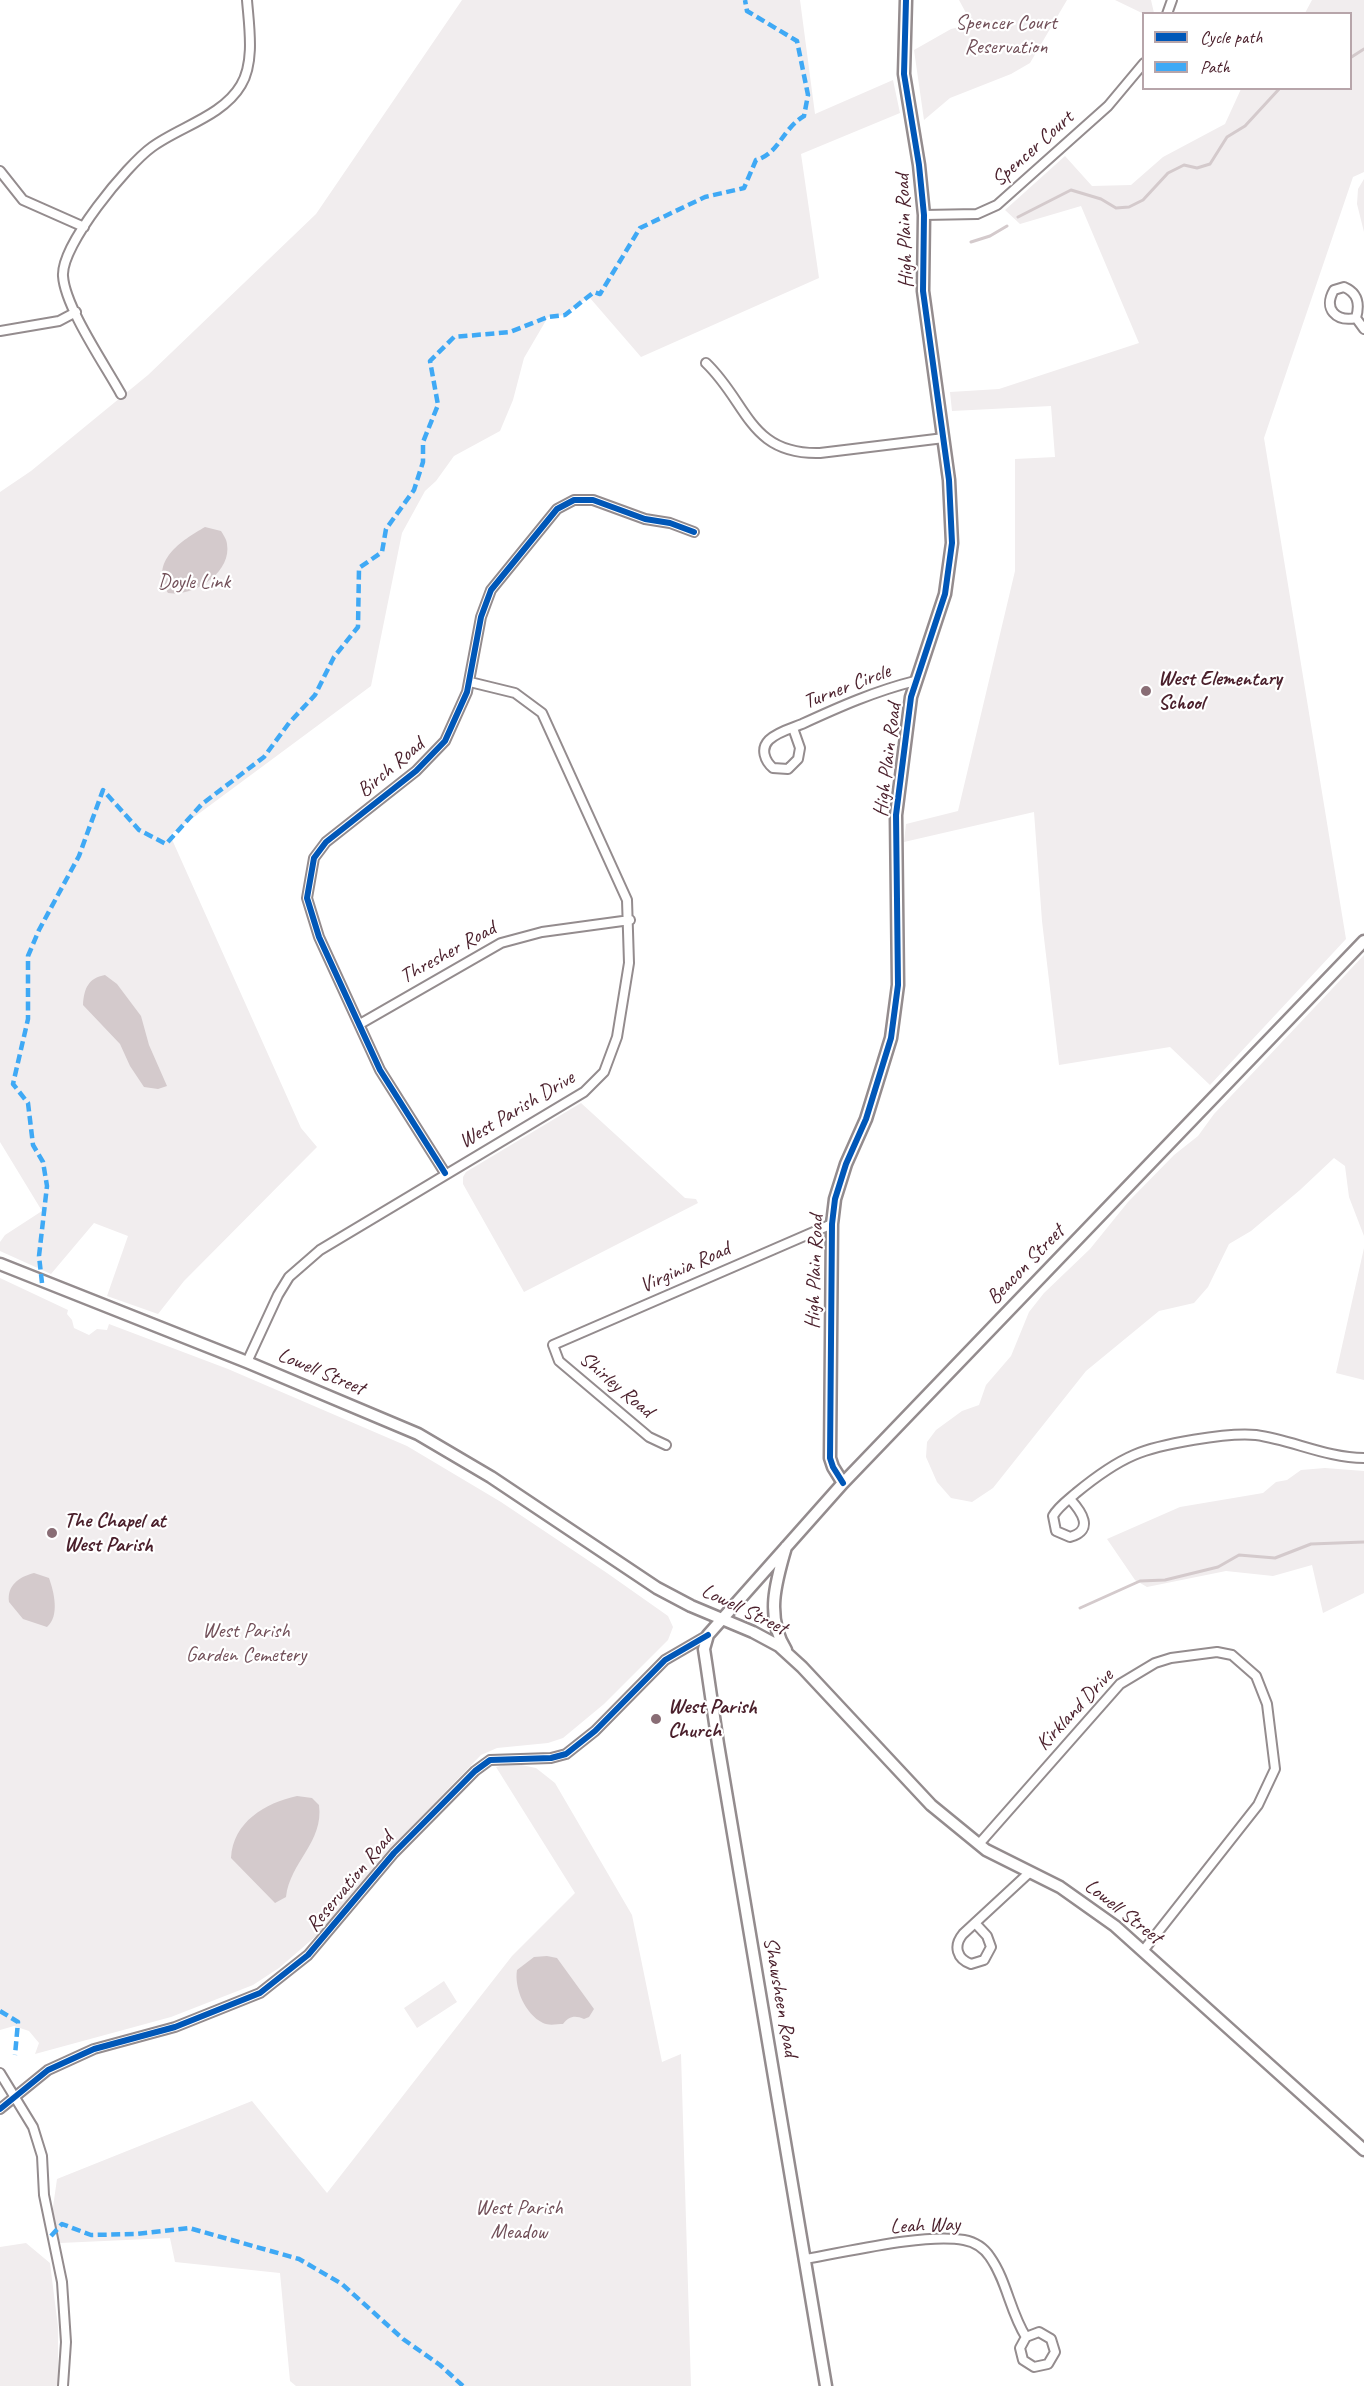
<!DOCTYPE html>
<html>
<head>
<meta charset="utf-8">
<style>
	body { margin:0 }
	#map { position:relative; width:1364px; height:2386px; overflow:hidden; background:#fff; font-family:Caveat,sans-serif }
	canvas { display:block }
	.legend { position:absolute; left:1142px; top:12px; width:210px; height:78px; box-sizing:border-box; background:#fff; border:2px solid #b7a5aa; margin:0; padding:8px 10px; list-style:none; font-size:18px; color:#4a1f2b }
	.legend li { display:flex; align-items:center; gap:12px; height:30px }
	.legend b { width:30px; border:2px solid #b7a5aa }
</style>
</head>
<body>
<div id="map">
<canvas width="1364" height="2386"></canvas>
<ul class="legend">
<li><b style="height:8px;background:#0057b8"></b>Cycle path</li>
<li><b style="height:8px;background:#3fa9f5"></b>Path</li>
</ul>
</div>
<script>
const ctx = document.querySelector('canvas').getContext('2d');
ctx.lineJoin = 'round';
function paint(path, color) { ctx.fillStyle = color; ctx.fill(path, 'evenodd'); }
function strokePath(path, color, width, dash) { ctx.strokeStyle = color; ctx.lineWidth = width; ctx.lineCap = dash ? 'butt' : 'round'; ctx.setLineDash(dash || []); ctx.stroke(path); }
function label(font, color, halo, rows, align = 'center') {
  ctx.font = font + ' Caveat,sans-serif'; ctx.lineWidth = 4.5; ctx.setLineDash([]); ctx.textBaseline = 'middle'; ctx.strokeStyle = halo; ctx.fillStyle = color; for (const [text, x, y, turn = 0] of rows) {
    ctx.save(); ctx.translate(x, y); ctx.rotate((+turn || 0) * Math.PI / 180); ctx.textAlign = isNaN(turn) ? turn : align; if (halo) ctx.strokeText(text, 0, 0); ctx.fillText(text, 0, 0); ctx.restore();
  }
}
paint(new Path2D(`
	M462,0H800L815,114L893,80L900,113L801,154L819,278L641,357L590,298L592,294L565,315L548,317L524,358L513,400L500,431L454,456L436,481L425,491L402,533L371,686L170,835L301,1128L317,1147L184,1281L158,1314L107,1296L128,1236L94,1223L51,1274L0,1251V1242L5,1235L42,1211L0,1142V492L31,471L148,375L316,214Z
	M959,0H1067L1030,63L1011,74L950,98L924,120L914,50L951,29L972,24Z
	M1115,0H1151L1154,13L1144,14Z
	M1312,0H1364V172L1353,177L1264,438L1346,939L1210,1085L1170,1047L1059,1065L1042,921L1034,812L904,842L906,824L958,811L1015,571V459L1055,457L1051,406L952,411L950,392L999,389L1139,343L1081,206L1020,224L1005,210L1065,156L1092,186L1131,185L1163,157L1225,124L1241,89L1350,88V14L1305,13Z
	M1364,179V232L1357,204L1358,189Z
	M1364,955V1236L1349,1197L1345,1166L1334,1158L1300,1190L1251,1231L1229,1244L1208,1287L1194,1303L1159,1311L1086,1371L993,1488L972,1502L951,1498L937,1482L926,1457L927,1442L936,1430L962,1411L979,1405L986,1385L1011,1356L1029,1312L1044,1293L1090,1249L1128,1202L1174,1155L1198,1136L1214,1114Z
	M581,1103L685,1198L696,1199L698,1203L524,1292L463,1184V1177L466,1172Z
	M1364,1248V1380L1336,1373Z
	M0,1278L68,1310L67,1314L72,1320L74,1328L89,1335L97,1329L107,1330L109,1324L228,1369L407,1446L501,1502L607,1573L668,1616L673,1627L668,1640L604,1704L563,1738L548,1743L497,1748L481,1755L388,1851L323,1930L279,1968L253,1985L171,2017L35,2054L39,2043L29,2031L14,2026L0,2030Z
	M1325,1468L1364,1471V1593L1323,1613L1312,1565L1273,1576L1226,1571L1147,1587L1135,1580L1107,1539L1180,1507L1263,1493L1276,1482L1287,1480L1301,1470Z
	M512,1763L536,1768L555,1783L632,1915L662,2062L681,2054L691,2386H296L290,2381L280,2273L175,2262L170,2238L60,2243L52,2214L57,2179L252,2101L327,2193L512,1956L575,1893L496,1767Z
	M444,1981L457,2002L417,2028L404,2008Z
	M26,2243L50,2263L58,2327V2386H0V2247Z`), '#f1edee');
paint(new Path2D(`
	M205,527L221,531C223,534 227,540 227,544C232,573 193,597 168,593C149,561 181,541 205,527Z
	M105,975L117,984L141,1016L149,1045L167,1086L158,1089L144,1087L130,1066L120,1044L83,1005C84,989 88,978 105,975Z
	M34,1573L49,1578C54,1592 60,1616 47,1627L23,1619L9,1602C7,1585 19,1577 34,1573Z
	M297,1796L312,1798L319,1805C324,1842 290,1862 286,1897L275,1903L231,1858C233,1822 265,1803 297,1796Z
	M547,1956L557,1958L594,2009L589,2017L584,2019C575,2015 569,2016 563,2024C557,2024 549,2026 543,2023C525,2014 514,1988 517,1970L534,1957Z`), '#d4cacc');
strokePath(new Path2D(`
	M1350,58L1364,49
	M1018,217L1071,190L1101,199L1116,208L1129,207L1143,200L1168,173L1184,165L1197,168L1210,164L1227,137L1245,126L1280,88
	M971,242L990,236L1007,226
	M1080,1608L1140,1581L1165,1580L1218,1567L1239,1555L1275,1558L1311,1544L1364,1542`), '#d4cacc', 3);
const street = new Path2D(`
	M1167,14L1172,0
	M0,171L23,200L84,227
	M924,215L977,214L997,205L1108,106L1144,63
	M1344,287C1358,293 1360,304 1356,318C1336,322 1323,309 1334,290Z
	M1356,318L1364,329
	M0,331L59,321L76,312
	M706,363C748,403 749,455 820,453L944,438
	M121,394C105,365 65,307 63,276C61,245 127,165 152,147C179,127 223,116 241,85C255,62 249,26 247,0
	M793,728L800,748L798,759L788,769L773,768C765,761 760,749 769,740C777,732 792,728 802,724C839,707 875,691 915,681
	M360,1024L501,943L542,932L630,920
	M445,1173L380,1070L319,937L307,898L314,858L326,842L416,771L445,741L467,692L481,617L491,590L557,509L574,500H593L645,519L670,523L694,532
	M247,1362L278,1295L289,1277L320,1250L584,1092L604,1072L617,1037L629,963L627,900L542,713L515,693L470,682
	M666,1445L649,1437L559,1361L553,1345L832,1224
	M1070,1499C1081,1511 1095,1530 1070,1537L1056,1531L1053,1516C1058,1507 1068,1500 1076,1493C1093,1479 1113,1464 1134,1455C1159,1444 1228,1432 1256,1435C1292,1440 1327,1458 1364,1458
	M979,1844L1120,1684L1155,1663L1171,1658L1217,1652L1232,1655L1256,1676L1267,1704L1275,1769L1258,1805L1143,1951
	M975,1923L987,1936L991,1947L984,1960L971,1964C957,1959 953,1946 963,1934L1030,1872
	M0,2073L33,2127L42,2156L44,2195L62,2282L66,2342L63,2386
	M0,2109L48,2070L94,2049L175,2027L260,1993L308,1955L394,1853L475,1771L490,1760L551,1758L566,1754L595,1731L665,1660L708,1635
	M805,2259C847,2252 924,2233 964,2240C975,2242 984,2248 990,2257C1007,2281 1010,2312 1026,2337L1039,2332L1051,2339L1055,2352L1048,2364L1034,2367L1023,2360L1020,2348L1026,2337`);
const secondary = new Path2D(`
	M0,1264L247,1362L418,1434L491,1477L657,1588L691,1606L753,1632L779,1646L802,1667L931,1805L986,1850L1060,1887L1115,1926L1364,2150
	M843,1483L833,1467L830,1458L832,1224L835,1199L846,1164L866,1119L891,1038L898,985L896,815L911,697L945,594L952,543L949,480L923,291L924,215L919,165L904,74L906,0
	M786,1650C765,1617 776,1581 786,1547
	M826,2386L718,1744L706,1662L704,1649L708,1635L843,1483L1364,941`);
strokePath(street, '#948c8e', 12);
strokePath(secondary, '#948c8e', 15);
strokePath(street, '#fff', 8);
strokePath(secondary, '#fff', 10);
strokePath(new Path2D(`
	M42,1283L39,1256L47,1186L43,1162L33,1145L28,1103L13,1084L28,1019V956L39,930L79,856L103,790L139,830L166,844L202,804L264,757L289,723L315,695L334,657L358,627L359,568L382,552L386,529L414,490L423,462V442L438,405L430,361L454,337L510,332L548,317L565,315L594,292L600,294L640,228L705,197L744,188L756,160C779,154 782,129 804,116L808,95L797,41L747,11L745,0
	M0,2011L18,2022L15,2055
	M51,2236L62,2224L91,2235L136,2234L189,2228L299,2259L342,2284L403,2339L440,2365L463,2386`), '#3fa9f5', 4.5, [9, 4.5]);
strokePath(new Path2D(`
	M445,1173L380,1070L319,937L307,898L314,858L326,842L416,771L445,741L467,692L481,617L491,590L557,509L574,500H593L645,519L670,523L694,532
	M843,1483L833,1467L830,1458L832,1224L835,1199L846,1164L866,1119L891,1038L898,985L896,815L911,697L945,594L952,543L949,480L923,291L924,215L919,165L904,74L906,0
	M0,2109L48,2070L94,2049L175,2027L260,1993L308,1955L394,1853L475,1771L490,1760L551,1758L566,1754L595,1731L665,1660L708,1635`), '#0057b8', 6);
for (const [x, y, r, color] of [
	[1146,691,6,"#896d75"],
	[52,1533,6,"#896d75"],
	[656,1719,6,"#896d75"]
]) { const dot = new Path2D(); dot.arc(x, y, r, 0, 2 * Math.PI); ctx.fillStyle = color; ctx.fill(dot); strokePath(dot, '#fff', 2); }
label('21px', '#714f58', '#fff', [
	["Spencer Court",1006,23],
	["Reservation",1006,47],
	["Doyle Link",194,582],
	["West Parish",246,1631],
	["Garden Cemetery",246,1655],
	["West Parish",519,2208],
	["Meadow",519,2232]
]);
label('21px', '#4a1f2b', '#fff', [
	["Spencer Court",1033,149,-42],
	["High Plain Road",905,231,-92],
	["Turner Circle",847,687,-21],
	["High Plain Road",888,760,-83],
	["Birch Road",391,768,-40],
	["Thresher Road",448,953,-29],
	["West Parish Drive",517,1110,-31],
	["Beacon Street",1026,1265,-46],
	["Virginia Road",685,1268,-24],
	["High Plain Road",815,1272,-88],
	["Lowell Street",321,1372,23],
	["Shirley Road",616,1385,40],
	["Lowell Street",744,1610,26],
	["Kirkland Drive",1075,1710,-47],
	["Reservation Road",350,1882,-50],
	["Lowell Street",1123,1912,38],
	["Shawsheen Road",780,1997,80],
	["Leah Way",925,2226,-2]
]);
label('bold 21px', '#4a1f2b', '#fff', [
	["West Elementary",1158,679],
	["School",1158,703],
	["The Chapel at",64,1521],
	["West Parish",64,1545],
	["West Parish",668,1707],
	["Church",668,1731]
], 'left');
</script>
</body>
</html>
